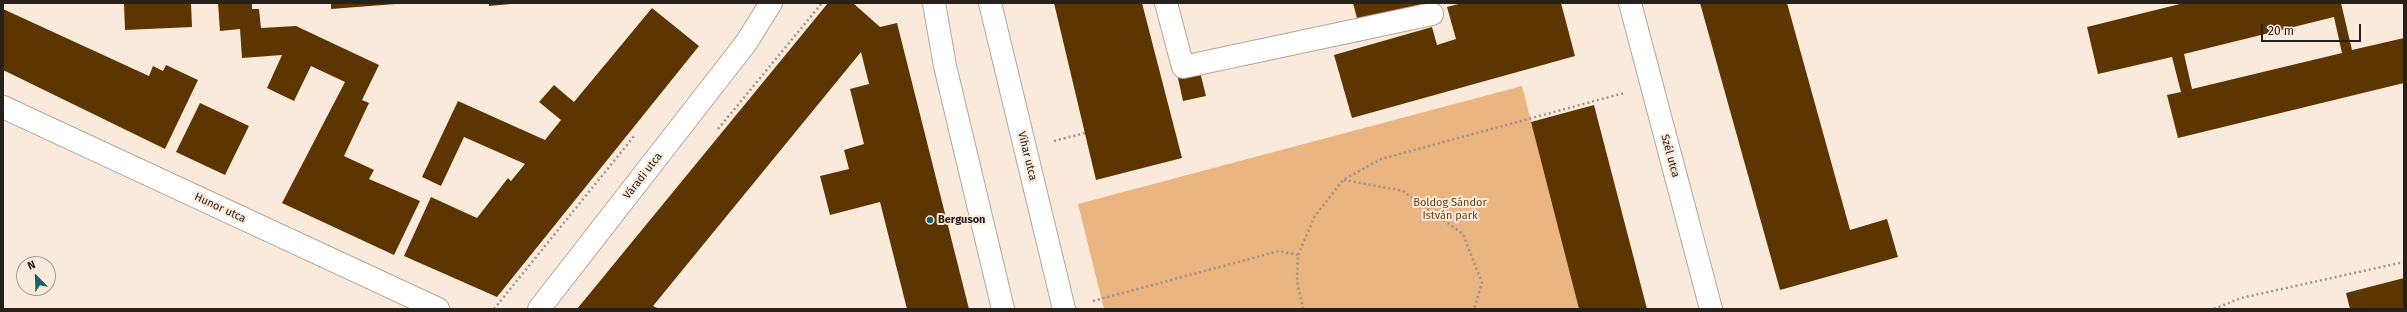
<!DOCTYPE html>
<html>
<head>
<meta charset="utf-8">
<style>
	body { margin:0 }
	#map { position:relative; width:2407px; height:312px; overflow:hidden; background:#faeadc; font-family:"Fira Sans",sans-serif }
	canvas { display:block }
	.frame { position:absolute; inset:0; border:4px solid #27211c; pointer-events:none }
	.north { position:absolute; left:16px; top:256px; width:40px; height:40px; box-sizing:border-box; background:#faeadc; border:1px solid #a69a8f; border-radius:50%; rotate:337deg; font-size:11px; font-weight:700; line-height:16px; text-align:center; color:#27211c }
	.north::after { content:''; display:block; margin:auto; width:14px; height:18px; background:#17606f; clip-path:polygon(50% 0,100% 100%,50% 72%,0 100%) }
	.scale { position:absolute; left:2261px; top:24px; width:100px; height:18px; box-sizing:border-box; border:2px solid #27211c; border-top:0; padding-left:5px; font-size:12px; line-height:14px; white-space:nowrap; color:#27211c; -webkit-text-stroke:3px #faeadc; paint-order:stroke }
</style>
</head>
<body>
<div id="map">
<canvas width="2407" height="312"></canvas>
<div class="frame"></div>
<div class="north">N</div>
<div class="scale">20 m</div>
</div>
<script>
const ctx = document.querySelector('canvas').getContext('2d');
ctx.lineJoin = 'round';
function paint(path, color) { ctx.fillStyle = color; ctx.fill(path, 'evenodd'); }
function strokePath(path, color, width, dash) { ctx.strokeStyle = color; ctx.lineWidth = width; ctx.lineCap = dash ? 'butt' : 'round'; ctx.setLineDash(dash || []); ctx.stroke(path); }
function label(font, color, halo, rows, align = 'center') {
  ctx.font = font + ' "Fira Sans",sans-serif'; ctx.lineWidth = 4; ctx.setLineDash([]); ctx.textBaseline = 'middle'; ctx.strokeStyle = halo; ctx.fillStyle = color; for (const [text, x, y, turn = 0] of rows) {
    ctx.save(); ctx.translate(x, y); ctx.rotate((+turn || 0) * Math.PI / 180); ctx.textAlign = isNaN(turn) ? turn : align; if (halo) ctx.strokeText(text, 0, 0); ctx.fillText(text, 0, 0); ctx.restore();
  }
}
paint(new Path2D(`
	M1522,86L1579,309H1104L1078,204Z`), '#eab581');
paint(new Path2D(`
	M191,3L192,27L125,30L124,4Z
	M218,3H252V9H259L261,28L296,26L379,65L362,100L369,103L344,156L374,170L369,179L420,201L394,255L282,203L345,82L311,66L294,101L267,88L282,55L242,58L240,29L220,31Z
	M331,3H396V4L331,9Z
	M489,3H511V4L489,6Z
	M828,3H853L880,27L897,23L969,309H907L880,202L830,215L820,176L849,169L844,150L864,144L850,89L869,84L861,52L653,306L659,309H577Z
	M1054,3H1142L1182,158L1096,180Z
	M1353,3H1428V4L1358,22Z
	M1462,3H1561L1575,56L1352,118L1334,55L1432,27L1437,45L1456,39L1447,7Z
	M1700,3H1787L1850,230L1887,219L1898,257L1780,290Z
	M2184,3H2341L2352,50L2404,38V83L2178,138L2167,95L2181,92L2172,57L2098,74L2087,27ZM2334,17L2342,53L2192,89L2184,54Z
	M652,8L699,46L497,297L404,256L431,197L477,218L508,178L511,181L525,164L464,137L441,186L422,177L458,101L545,140L561,120L539,102L554,85L574,102Z
	M3,9L149,76L153,66L163,71L166,65L198,80L165,149L3,70Z
	M1200,72L1206,96L1183,101L1178,78Z
	M200,103L249,126L225,175L176,152Z
	M1594,105L1647,309H1579L1531,122Z
	M2404,278V309H2350L2346,293Z`), '#5d3500');
const minor = new Path2D(`
	M934,3L945,66L1003,309
	M990,3L1064,309
	M1166,3L1183,67L1432,14
	M1630,3L1711,309
	M3,107L438,309
	M539,309L746,43L771,3`);
strokePath(minor, '#b4a699', 24);
strokePath(new Path2D(`
	M718,129L822,3
	M1054,141L1085,133
	M1344,180L1403,191L1463,234L1482,283L1474,309
	M1093,301L1279,251L1298,255
	M494,309L635,135
	M1303,309L1297,281L1298,255L1315,216L1343,180L1381,159L1624,93
	M2214,309L2241,298L2404,262`), '#a0948a', 2.5, [2, 3]);
strokePath(minor, '#fff', 22);
for (const [x, y, r, color] of [
	[930,220,4,"#17606f"]
]) { const dot = new Path2D(); dot.arc(x, y, r, 0, 2 * Math.PI); ctx.fillStyle = color; ctx.fill(dot); strokePath(dot, '#faeadc', 1.5); }
label('11px', '#27211c', '#faeadc', [
	["Vihar utca",1027,156,76],
	["Szél utca",1670,156,75],
	["Váradi utca",643,176,-52],
	["Hunor utca",220,208,25]
]);
label('11px', '#6b4316', '#faeadc', [
	["Boldog Sándor",1450,203],
	["István park",1450,216]
]);
label('bold 11px', '#27211c', '#faeadc', [
	["Berguson",938,220]
], 'left');
</script>
</body>
</html>
